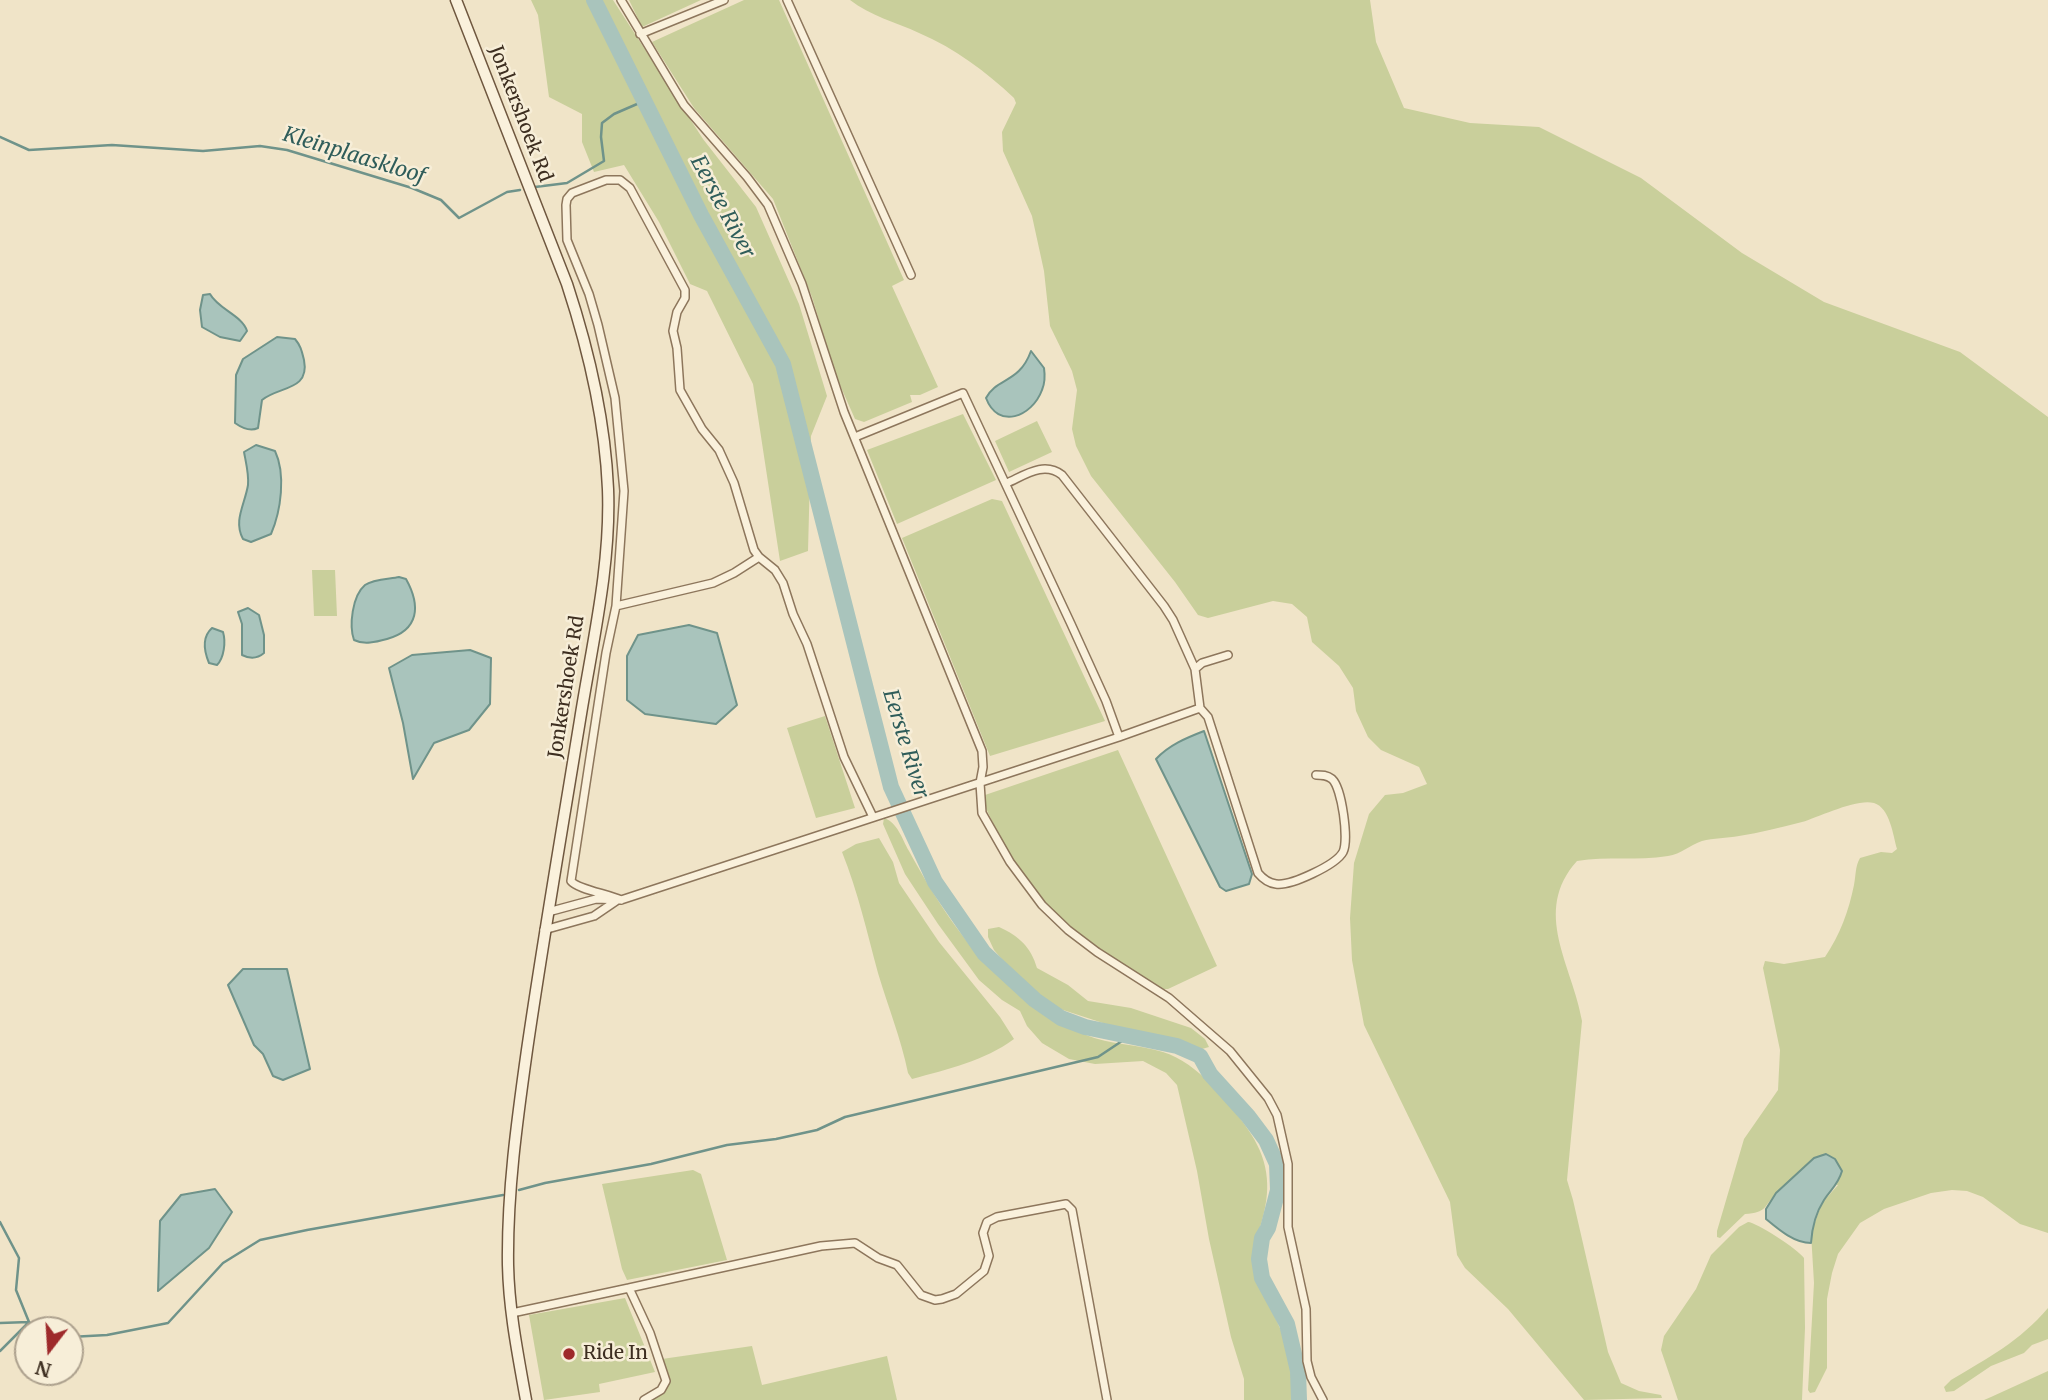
<!DOCTYPE html>
<html>
<head>
<meta charset="utf-8">
<style>
	body { margin:0 }
	#map { position:relative; width:2048px; height:1400px; overflow:hidden; background:#f0e4c8; font-family:Merriweather,serif }
	canvas { display:block }
	.north { position:absolute; left:14px; top:1316px; width:70px; height:70px; box-sizing:border-box; background:#f7eed8; border:2px solid #ada18e; border-radius:50%; rotate:197deg; font-size:19px; font-weight:700; line-height:28px; text-align:center; color:#3d2e20 }
	.north::after { content:''; display:block; margin:auto; width:24px; height:32px; background:#9e2a2b; clip-path:polygon(50% 0,100% 100%,50% 72%,0 100%) }
</style>
</head>
<body>
<div id="map">
<canvas width="2048" height="1400"></canvas>
<div class="north">N</div>
</div>
<script>
const ctx = document.querySelector('canvas').getContext('2d');
ctx.lineJoin = 'round';
function paint(path, color) { ctx.fillStyle = color; ctx.fill(path, 'evenodd'); }
function strokePath(path, color, width, dash) { ctx.strokeStyle = color; ctx.lineWidth = width; ctx.lineCap = dash ? 'butt' : 'round'; ctx.setLineDash(dash || []); ctx.stroke(path); }
function label(font, color, halo, rows, align = 'center') {
  ctx.font = font + ' Merriweather,serif'; ctx.lineWidth = 5; ctx.setLineDash([]); ctx.textBaseline = 'middle'; ctx.strokeStyle = halo; ctx.fillStyle = color; for (const [text, x, y, turn = 0] of rows) {
    ctx.save(); ctx.translate(x, y); ctx.rotate((+turn || 0) * Math.PI / 180); ctx.textAlign = isNaN(turn) ? turn : align; if (halo) ctx.strokeText(text, 0, 0); ctx.fillText(text, 0, 0); ctx.restore();
  }
}
paint(new Path2D(`
	M531,0H613L703,139L756,207L799,304L827,396L811,436L808,551L780,561L753,384L707,291L690,284L659,222L624,165L594,172L582,142V114L549,97L538,15Z
	M629,0H701L642,27Z
	M744,0H779L904,280L892,286L938,387L920,395H910L912,402L864,422L855,419L836,376L812,297L773,199L694,108L652,42Z
	M850,0H1370L1376,42L1404,108L1470,123L1539,127L1641,178L1742,253L1824,302L1960,352L2048,417V1233L2020,1224L1983,1197L1967,1191L1952,1190L1931,1193L1884,1209L1860,1223L1838,1254L1832,1273L1827,1299V1368L1815,1392L1810,1393L1808,1390L1814,1283L1811,1233L1822,1203L1838,1185L1795,1177C1789,1182 1782,1187 1777,1192C1764,1206 1767,1213 1745,1214L1720,1238L1717,1237V1231L1744,1139L1778,1090L1780,1050L1763,968L1765,961L1784,964L1825,957C1840,935 1849,910 1854,885C1856,875 1855,867 1860,858L1881,852L1892,853L1897,849C1893,835 1890,808 1874,803C1857,798 1819,817 1802,822C1781,827 1760,833 1739,836C1727,838 1713,838 1702,841C1690,845 1681,854 1668,856C1637,861 1607,856 1577,861C1531,912 1573,966 1582,1021L1567,1180L1573,1200L1608,1352L1621,1383L1639,1391L1661,1395L1662,1398L1584,1400L1508,1309L1465,1268L1457,1255L1450,1202L1364,1025L1352,960L1350,918L1354,863L1369,814L1385,795L1403,793L1427,784L1419,767L1381,750L1368,737L1356,711L1353,688L1339,666L1312,642L1307,617L1292,604L1273,601L1208,618L1198,615L1175,582L1091,476L1076,446L1072,429L1077,390L1072,371L1050,326L1044,271L1032,216L1003,151L1002,132L1016,103L1014,98C985,71 956,49 919,33C896,22 870,16 850,0Z
	M963,414L996,480L897,524L867,450Z
	M1037,421L1052,452L1009,472L995,441Z
	M992,499L1002,501L1105,721L990,756L902,538Z
	M312,570H335L337,616H314Z
	M825,716L855,808L816,818L787,728Z
	M1118,750L1217,966L1168,989H1163C1131,969 1098,949 1069,925C1029,893 1004,847 983,802L985,795Z
	M884,818C898,823 902,839 909,851C932,893 962,942 998,975C1021,996 1057,1023 1086,1035C1110,1045 1138,1044 1163,1052C1197,1062 1232,1104 1251,1134C1270,1164 1271,1191 1261,1224C1256,1240 1251,1254 1254,1271L1284,1337L1290,1363L1293,1400H1244V1379L1231,1337L1209,1239L1197,1171L1177,1085L1166,1073L1143,1061L1095,1064L1069,1059L1042,1043L1027,1026L1020,1011L1002,1000L979,980L938,924L905,874L883,824Z
	M879,838L893,862L899,883L939,942L1000,1017L1014,1039C984,1061 948,1069 912,1079L908,1073C901,1038 888,1007 878,973C867,932 858,892 842,852L856,844Z
	M999,927C1019,936 1031,947 1037,968L1068,985L1088,1001L1131,1008L1191,1028L1205,1039L1209,1047L1202,1049L1109,1025L1057,1008L1017,977L994,950L988,937V929Z
	M693,1170L701,1174L727,1260L627,1280L622,1269L602,1184Z
	M1748,1222C1756,1222 1799,1250 1804,1258L1805,1328L1802,1400H1678L1661,1350L1664,1336L1696,1289L1711,1255L1739,1227Z
	M625,1298L655,1372L599,1384L600,1392L544,1400L529,1315Z
	M2048,1308V1339L2032,1345L2024,1353L1991,1366L1954,1391L1946,1392L1944,1387L1951,1380C1988,1358 2020,1341 2048,1308Z
	M752,1346L762,1385L887,1356L897,1400H650L669,1385L662,1359Z
	M2048,1371V1400H1984L1991,1397Z`), '#c9cf9b');
const water = new Path2D(`
	M210,294C218,309 243,316 247,331L240,341L220,337L202,327L200,310L203,295Z
	M277,337L295,339C301,346 302,352 304,360C310,391 279,386 262,400L258,428C250,432 242,428 235,423L236,375L243,359Z
	M1031,351L1044,368C1045,375 1045,383 1042,390C1032,417 998,430 986,398C997,377 1019,384 1031,351Z
	M256,445L275,451C286,474 281,511 271,534L251,542L243,539C233,521 245,504 248,485C249,474 246,463 244,452Z
	M399,577L406,579C421,606 419,630 387,639C376,642 364,645 354,640C349,626 352,596 365,585C373,579 389,579 399,577Z
	M248,608L259,615L264,635V653C257,659 250,659 242,655V624L238,612Z
	M689,625L717,633L737,705L716,724L645,714L627,700V656L638,635Z
	M212,628L223,632C226,642 224,658 217,665L209,663C204,651 202,637 212,628Z
	M470,650L491,658L490,704L469,730L434,743L413,779L403,723L389,668L412,655Z
	M1204,731L1252,874L1249,884L1226,891L1220,887L1156,759C1169,745 1186,738 1204,731Z
	M243,969H287L310,1069L283,1080L273,1076L263,1054L254,1045L228,985Z
	M1826,1154L1835,1159L1842,1171C1838,1185 1831,1189 1824,1200C1815,1214 1812,1228 1811,1243C1794,1243 1778,1229 1766,1219V1209L1776,1193L1814,1158Z
	M215,1189L232,1212L209,1248L158,1291L160,1221L181,1195Z`);
paint(water, '#a9c4bc');
strokePath(water, '#6f938a', 2);
strokePath(new Path2D(`
	M0,137L29,150L112,145L203,151L260,146L287,150L412,188L441,200L459,218L507,192L520,190
	M535,187L567,183L604,161L601,137L602,123L614,114L644,101
	M519,1190L545,1183L651,1164L727,1145L776,1139L817,1130L845,1117L1098,1057L1128,1037
	M0,1222L19,1258L16,1290L29,1322L0,1351
	M0,1323L29,1322L39,1330
	M70,1337L107,1335L168,1323L223,1263L260,1240L307,1230L503,1195`), '#6f938a', 2.5);
strokePath(new Path2D(`
	M594,0L701,215L783,364L891,787L935,882L984,953L1035,1000L1061,1018L1085,1027L1177,1046L1200,1056L1210,1074L1248,1116L1266,1140L1277,1164L1278,1190L1268,1228L1262,1238L1259,1259L1262,1278L1287,1324L1298,1371L1299,1400`), '#a9c4bc', 16);
const street = new Path2D(`
	M621,0L684,105L747,177L768,205L802,284L844,412L982,751L983,767L980,783L982,813L1010,862L1042,905L1068,930L1097,952L1169,998L1230,1051L1268,1098L1277,1115L1288,1164V1227L1306,1309L1307,1361L1311,1377L1323,1400
	M787,0L911,275
	M640,34L724,0
	M855,437L963,393L1071,624L1106,701L1119,737
	M1007,483C1025,475 1044,461 1062,475L1164,606L1173,620L1195,669
	M616,606L713,583L734,573L759,557
	M1200,708L1195,669L1202,663L1228,655
	M621,900C608,894 577,889 571,881L606,653L616,606L624,491L615,398L598,325L589,294L567,240L566,205L567,199L572,193L606,180H620L630,188L685,290V298L677,312L673,331L677,348L680,390L702,429L719,450L734,483L754,550L759,557L775,570L783,583L793,614L807,644L844,757L873,817
	M548,912L596,899L621,900L1119,737L1200,708L1208,717L1258,873C1263,879 1268,883 1276,884C1291,886 1336,865 1343,852C1349,840 1342,788 1332,779C1327,775 1322,775 1316,775
	M544,930L594,916L616,901
	M629,1288L821,1246L855,1243L878,1258L897,1265L921,1295L935,1300L942,1299L956,1294L984,1271L989,1256L983,1233L987,1222L997,1217L1066,1204L1072,1210L1107,1400
	M512,1313L629,1288L650,1333L666,1381L661,1390L644,1400`);
const secondary = new Path2D(`
	M456,0L567,284C589,351 605,418 608,489C611,566 592,644 580,720C562,830 543,940 527,1050C517,1121 507,1193 508,1265C509,1311 518,1355 526,1400`);
strokePath(street, '#8d765c', 10);
strokePath(secondary, '#6f573f', 13);
strokePath(street, '#faf1dc', 7);
strokePath(secondary, '#faf1dc', 10);
for (const [x, y, r, color] of [
	[569,1354,7,"#9e2a2b"]
]) { const dot = new Path2D(); dot.arc(x, y, r, 0, 2 * Math.PI); ctx.fillStyle = color; ctx.fill(dot); strokePath(dot, '#f7eed8', 2.5); }
label('19px', '#3d2e20', '#f7eed8', [
	["Jonkershoek Rd",520,114,69],
	["Jonkershoek Rd",567,687,-81]
]);
label('19px', '#3d2e20', '#f7eed8', [
	["Ride In",583,1354]
], 'left');
label('italic 21px', '#2f5d5a', '#f7eed8', [
	["Kleinplaaskloof",354,156,17],
	["Eerste River",722,207,62],
	["Eerste River",905,744,73]
]);
</script>
</body>
</html>
